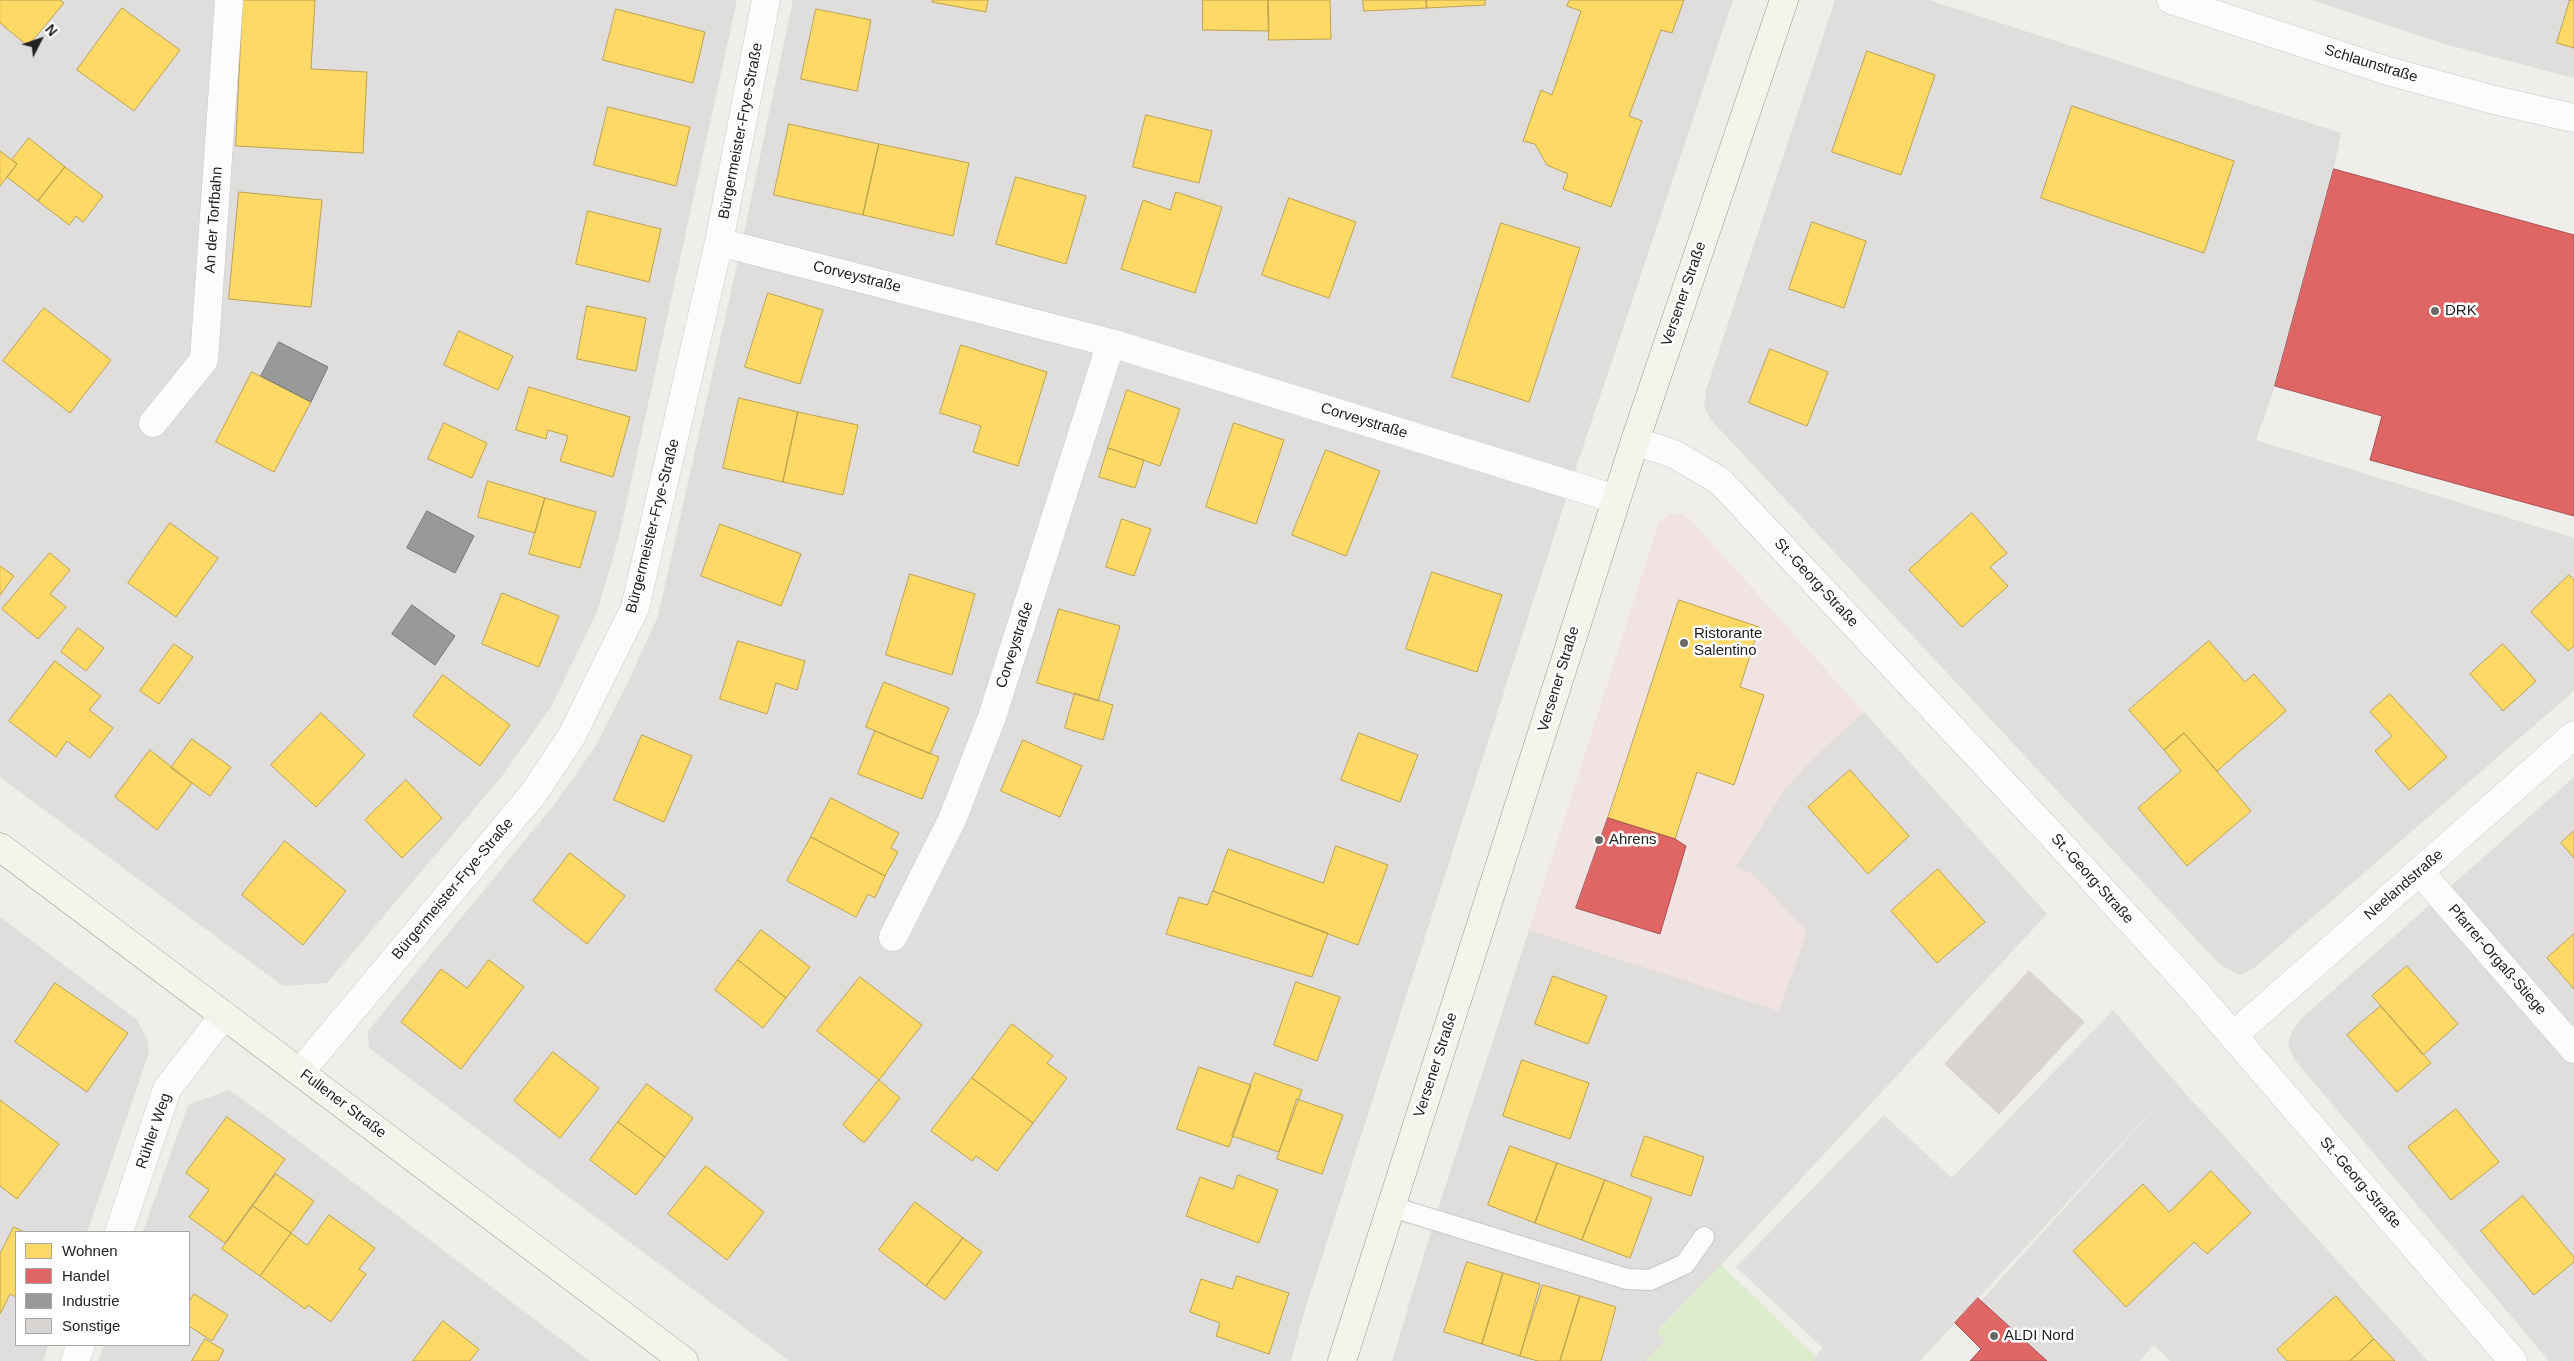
<!DOCTYPE html>
<html>
<head>
<meta charset="utf-8">
<style>
	body { margin:0 }
	#map { position:relative; width:2574px; height:1361px; overflow:hidden; background:#f0eeeb; font-family:Helvetica,sans-serif }
	canvas { display:block }
	.legend { position:absolute; left:15px; top:1231px; width:175px; height:115px; box-sizing:border-box; background:#fff; border:1px solid #a7a7a7; margin:0; padding:6px 9px; list-style:none; font-size:15px; color:#222 }
	.legend li { display:flex; align-items:center; gap:10px; height:25px }
	.legend b { width:25px; border:1px solid #a7a7a7 }
	.north { position:absolute; left:15px; top:15px; width:50px; height:50px; -webkit-text-stroke:4px #fff; paint-order:stroke; rotate:49deg; font-size:14px; font-weight:700; line-height:20px; text-align:center; color:#222 }
	.north::after { content:''; display:block; margin:auto; width:18px; height:22px; background:#222; clip-path:polygon(50% 0,100% 100%,50% 72%,0 100%) }
</style>
</head>
<body>
<div id="map">
<canvas width="2574" height="1361"></canvas>
<ul class="legend">
<li><b style="height:14px;background:#ffd966"></b>Wohnen</li>
<li><b style="height:14px;background:#e06666"></b>Handel</li>
<li><b style="height:14px;background:#999"></b>Industrie</li>
<li><b style="height:14px;background:#d7d4d2"></b>Sonstige</li>
</ul>
<div class="north">N</div>
</div>
<script>
const ctx = document.querySelector('canvas').getContext('2d');
ctx.lineJoin = 'round';
function paint(path, color) { ctx.fillStyle = color; ctx.fill(path, 'evenodd'); }
function strokePath(path, color, width, dash) { ctx.strokeStyle = color; ctx.lineWidth = width; ctx.lineCap = dash ? 'butt' : 'round'; ctx.setLineDash(dash || []); ctx.stroke(path); }
function label(font, color, halo, rows, align = 'center') {
  ctx.font = font + ' Helvetica,sans-serif'; ctx.lineWidth = 5; ctx.setLineDash([]); ctx.textBaseline = 'middle'; ctx.strokeStyle = halo; ctx.fillStyle = color; for (const [text, x, y, turn = 0] of rows) {
    ctx.save(); ctx.translate(x, y); ctx.rotate((+turn || 0) * Math.PI / 180); ctx.textAlign = isNaN(turn) ? turn : align; if (halo) ctx.strokeText(text, 0, 0); ctx.fillText(text, 0, 0); ctx.restore();
  }
}
paint(new Path2D(`
	M0,0H737L618,541L597,612L551,707L502,776L327,983L283,986L0,777Z
	M793,0H1733L1577,465L1304,1313L1291,1361H789L369,1048L368,1031L554,805L595,747L629,680L658,616L741,247Z
	M1835,0H1929L2341,133L2334,169L2275,386L2256,440L2574,538V691L2254,968L2240,975L2220,965L1711,420L1704,407L1706,390Z
	M2311,0H2574V78L2448,45Z
	M1864,712L2047,914L1721,1265L1820,1361H1392L1434,1221L1529,930L1779,1010L1735,867L1785,789L1813,758Z
	M2574,777V1361H2549L2294,1059L2288,1045L2292,1031L2302,1018Z
	M0,917L137,1020L147,1039L149,1053L87,1232H16V1345H48L43,1361H0Z
	M2177,1084L2428,1361H2170L2154,1345L2139,1361H2044L1980,1302Z
	M229,1090L264,1115L590,1361H98L104,1345H189V1232H143L188,1105Z`), '#dfdedc');
paint(new Path2D(`
	M1672,513L1682,514L1690,519L1864,712L1813,758L1785,789L1736,867L1753,874L1807,932L1779,1011L1529,930L1659,522Z`), '#f1e3e1');
paint(new Path2D(`
	M1721,1265L1820,1361H1645L1665,1341L1656,1332Z`), '#ddeccb');
paint(new Path2D(`
	M2113,1010L2177,1084L1920,1361H1811L1823,1348L1736,1267L1884,1115L1952,1178Z`), '#e0dfde');
const homes = new Path2D(`
	M0,0H60L64,3L28,46L0,23Z
	M243,0H315L311,69L367,72L363,153L236,146Z
	M933,0H988L986,12L932,2Z
	M1203,0H1268L1269,31L1203,30Z
	M1268,0H1330L1331,39L1269,40Z
	M1363,0H1426L1427,8L1364,11Z
	M1426,0H1485V5L1427,8Z
	M1570,0H1684L1672,33L1661,30L1629,116L1642,121L1611,207L1563,189L1568,174L1547,165L1535,144L1523,141L1541,90L1552,95L1581,11L1567,6Z
	M2570,0H2574V48L2557,43Z
	M122,8L180,50L134,111L77,70Z
	M616,9L705,32L693,83L603,60Z
	M816,9L871,20L857,91L801,79Z
	M1867,51L1935,75L1901,175L1832,152Z
	M2072,106L2234,161L2204,253L2041,198Z
	M608,107L690,127L676,186L594,165Z
	M1146,115L1212,131L1199,183L1133,167Z
	M789,124L879,144L863,215L774,195Z
	M29,138L65,167L38,201L7,177L17,164L12,160Z
	M879,144L969,163L953,236L863,215Z
	M0,151L17,164L0,186Z
	M65,167L103,196L83,222L76,216L69,225L38,201Z
	M1016,177L1086,196L1066,264L996,244Z
	M239,192L322,200L311,307L229,299Z
	M1176,192L1222,207L1195,293L1121,269L1143,200L1170,210Z
	M1289,198L1356,222L1329,298L1262,275Z
	M588,211L661,229L649,282L576,264Z
	M1812,222L1866,241L1844,308L1789,289Z
	M1501,223L1580,248L1529,402L1452,377Z
	M768,293L823,310L800,384L745,367Z
	M587,306L646,318L636,371L577,359Z
	M44,308L111,360L70,413L3,361Z
	M459,331L513,356L498,390L444,365Z
	M961,345L1047,372L1018,466L973,452L981,426L940,413Z
	M1770,349L1828,372L1807,426L1749,403Z
	M252,372L311,402L274,472L216,442Z
	M529,387L630,417L613,477L560,461L568,436L548,430L546,439L516,430Z
	M1127,390L1180,409L1160,466L1108,448Z
	M739,398L798,412L783,482L723,468Z
	M798,412L858,425L843,495L783,482Z
	M444,423L487,443L472,478L428,459Z
	M1234,423L1284,440L1256,524L1206,507Z
	M1108,448L1144,460L1135,488L1099,477Z
	M1326,450L1380,471L1346,556L1292,535Z
	M488,481L545,498L535,533L478,517Z
	M545,498L596,512L580,568L529,554Z
	M1972,513L2007,553L1990,567L2008,586L1962,627L1909,570Z
	M1122,519L1151,529L1134,576L1106,567Z
	M170,523L218,558L176,617L128,583Z
	M720,524L801,554L781,606L701,576Z
	M50,553L70,570L50,594L66,607L38,639L2,609Z
	M0,566L14,576L0,595Z
	M1432,572L1502,595L1477,672L1406,649Z
	M910,574L975,594L952,675L886,655Z
	M2569,575L2574,580V646L2568,651L2531,612Z
	M502,593L559,616L539,667L482,644Z
	M1679,600L1759,627L1740,687L1764,695L1734,785L1697,772L1675,839L1608,818Z
	M1059,609L1120,626L1098,701L1037,683Z
	M78,628L104,648L86,671L61,652Z
	M738,641L805,661L797,690L776,683L767,714L720,699Z
	M2209,641L2245,682L2254,674L2286,711L2217,771L2184,733L2164,750L2129,710Z
	M174,644L193,657L159,704L140,691Z
	M2503,644L2536,681L2503,711L2470,674Z
	M55,661L101,696L89,710L113,728L90,758L67,741L56,757L9,721Z
	M443,675L510,725L480,766L413,716Z
	M884,682L949,708L930,754L866,727Z
	M1075,693L1113,705L1103,740L1065,728Z
	M2390,694L2447,757L2409,790L2375,751L2392,736L2370,712Z
	M321,713L365,755L316,807L271,765Z
	M875,731L939,757L922,799L858,774Z
	M1359,733L1418,755L1400,802L1341,780Z
	M2184,733L2251,811L2187,866L2138,808L2181,771L2164,750Z
	M642,735L692,756L664,822L614,800Z
	M192,739L231,767L210,796L171,768Z
	M1023,740L1082,766L1060,817L1001,791Z
	M150,750L192,783L157,830L115,797Z
	M1850,770L1909,836L1868,874L1808,807Z
	M406,780L442,818L402,858L365,820Z
	M831,798L899,833L891,848L898,852L885,876L811,837Z
	M2574,831V858L2561,843Z
	M811,837L885,876L875,898L868,894L856,917L787,881Z
	M285,841L346,891L303,945L242,895Z
	M1336,846L1388,865L1358,945L1213,891L1228,849L1323,883Z
	M570,853L625,896L587,944L533,901Z
	M1938,869L1985,922L1937,963L1891,911Z
	M1213,891L1328,933L1312,977L1166,934L1179,897L1207,905Z
	M761,930L810,967L786,998L738,960Z
	M2574,934V989L2547,958Z
	M489,960L524,987L461,1069L401,1022L441,969L467,988Z
	M738,960L786,998L763,1028L715,990Z
	M2407,966L2458,1024L2423,1055L2372,996Z
	M1553,976L1607,996L1588,1044L1535,1024Z
	M860,977L922,1025L879,1080L817,1031Z
	M1296,982L1340,997L1317,1061L1274,1045Z
	M55,983L128,1033L87,1092L15,1042Z
	M2381,1006L2431,1063L2397,1092L2347,1035Z
	M1012,1024L1053,1056L1047,1063L1067,1078L1033,1123L972,1078Z
	M553,1052L599,1088L560,1138L514,1101Z
	M1522,1060L1589,1083L1570,1139L1503,1116Z
	M1199,1067L1251,1085L1229,1147L1177,1129Z
	M1255,1073L1302,1090L1279,1152L1232,1136Z
	M972,1078L1033,1123L997,1171L976,1156L972,1161L931,1131Z
	M879,1080L900,1098L864,1143L843,1125Z
	M647,1084L693,1118L665,1157L618,1122Z
	M1297,1099L1343,1115L1322,1174L1277,1159Z
	M0,1100L59,1144L17,1199L0,1186Z
	M2456,1109L2499,1162L2451,1200L2408,1147Z
	M227,1117L285,1159L225,1243L189,1217L209,1190L186,1173Z
	M618,1122L665,1157L636,1195L590,1160Z
	M1645,1136L1704,1157L1691,1196L1631,1176Z
	M1510,1146L1557,1163L1535,1223L1488,1205Z
	M1557,1163L1605,1180L1582,1240L1535,1223Z
	M706,1166L764,1212L727,1260L668,1214Z
	M2211,1171L2251,1213L2207,1254L2194,1242L2126,1307L2073,1251L2143,1184L2169,1212Z
	M276,1174L314,1201L291,1233L253,1206Z
	M1238,1175L1278,1190L1259,1243L1186,1216L1200,1177L1233,1189Z
	M1605,1180L1652,1198L1630,1258L1582,1240Z
	M2523,1196L2574,1257V1262L2534,1295L2481,1231Z
	M915,1202L963,1238L926,1286L879,1250Z
	M253,1206L291,1233L260,1276L222,1249Z
	M329,1215L375,1248L359,1269L366,1274L331,1322L308,1305L305,1309L260,1276L291,1233L307,1245Z
	M14,1227L24,1232H16V1297L10,1294L0,1314V1254Z
	M963,1238L982,1252L945,1300L926,1286Z
	M1467,1262L1503,1273L1482,1344L1444,1332Z
	M1503,1273L1540,1284L1520,1356L1482,1344Z
	M1237,1276L1289,1293L1269,1354L1216,1336L1220,1323L1190,1312L1201,1279L1232,1289Z
	M1543,1285L1580,1296L1560,1361H1538L1520,1356Z
	M194,1294L228,1315L212,1341L189,1326V1303Z
	M1580,1296L1616,1307L1601,1361H1560Z
	M2336,1296L2374,1339L2350,1361H2287L2277,1350Z
	M443,1321L479,1349L470,1361H413Z
	M205,1339L224,1350L218,1361H192Z
	M2374,1339L2395,1361H2350Z`);
paint(homes, '#ffd966');
strokePath(homes, '#bda252', 1);
const shops = new Path2D(`
	M2334,169L2574,235V516L2370,460L2382,416L2275,386Z
	M1608,818L1675,839L1686,846L1660,934L1576,908Z
	M1978,1298L2047,1361H1970L1981,1349L1955,1323Z`);
paint(shops, '#e06666');
strokePath(shops, '#a75252', 1);
const industry = new Path2D(`
	M279,342L328,367L311,402L261,376Z
	M427,511L474,536L455,573L407,548Z
	M412,605L455,636L435,665L392,634Z`);
paint(industry, '#999');
strokePath(industry, '#757575', 1);
const building = new Path2D(`
	M2029,971L2084,1022L1999,1114L1945,1064Z`);
paint(building, '#d7d4d2');
strokePath(building, '#d3d0cc', 1);
const lane = new Path2D(`
	M1389,1206L1627,1279L1650,1280L1685,1264L1704,1237`);
const street = new Path2D(`
	M2171,0L2388,71L2494,100L2574,118
	M719,242L1111,343L1616,499
	M153,423L204,360L229,0
	M1635,441L1674,454L1720,481L2051,834L2191,987L2513,1361
	M2419,871L2574,1049
	M893,937L952,820L992,717L1111,343
	M2234,1035L2574,735
	M300,1072L533,794L571,737L635,608L719,242L766,0
	M119,1232L167,1089L224,1015
	M75,1361L81,1345`);
const secondary = new Path2D(`
	M0,847L684,1361
	M1342,1361L1635,441L1784,0`);
strokePath(lane, '#c9c8c7', 22);
strokePath(street, '#c9c8c7', 29);
strokePath(secondary, '#999a82', 29);
strokePath(lane, '#fdfcfc', 20);
strokePath(street, '#fdfcfc', 28);
strokePath(secondary, '#f4f4ed', 28);
for (const [x, y, r, color] of [
	[2435,311,5,"#6a6968"],
	[1684,643,5,"#6a6968"],
	[1599,840,5,"#6a6968"],
	[1994,1336,5,"#6a6968"]
]) { const dot = new Path2D(); dot.arc(x, y, r, 0, 2 * Math.PI); ctx.fillStyle = color; ctx.fill(dot); strokePath(dot, '#fff', 2); }
label('15px', '#222', '#fff', [
	["Schlaunstraße",2371,64,17],
	["Bürgermeister-Frye-Straße",741,131,-79],
	["An der Torfbahn",214,220,-86],
	["Corveystraße",857,277,14],
	["Versener Straße",1684,294,-71],
	["Corveystraße",1364,421,17],
	["Bürgermeister-Frye-Straße",653,526,-76],
	["St.-Georg-Straße",1816,583,47],
	["Corveystraße",1015,645,-72],
	["Versener Straße",1559,679,-73],
	["St.-Georg-Straße",2092,879,48],
	["Neelandstraße",2404,885,-41],
	["Bürgermeister-Frye-Straße",453,889,-50],
	["Pfarrer-Orgaß-Stiege",2497,960,49],
	["Versener Straße",1436,1065,-72],
	["Fullener Straße",343,1104,37],
	["Rühler Weg",154,1131,-71],
	["St.-Georg-Straße",2360,1183,49]
]);
label('15px', '#222', '#fff', [
	["DRK",2445,311],
	["Ristorante",1694,634],
	["Salentino",1694,651],
	["Ahrens",1609,840],
	["ALDI Nord",2004,1336]
], 'left');
</script>
</body>
</html>
